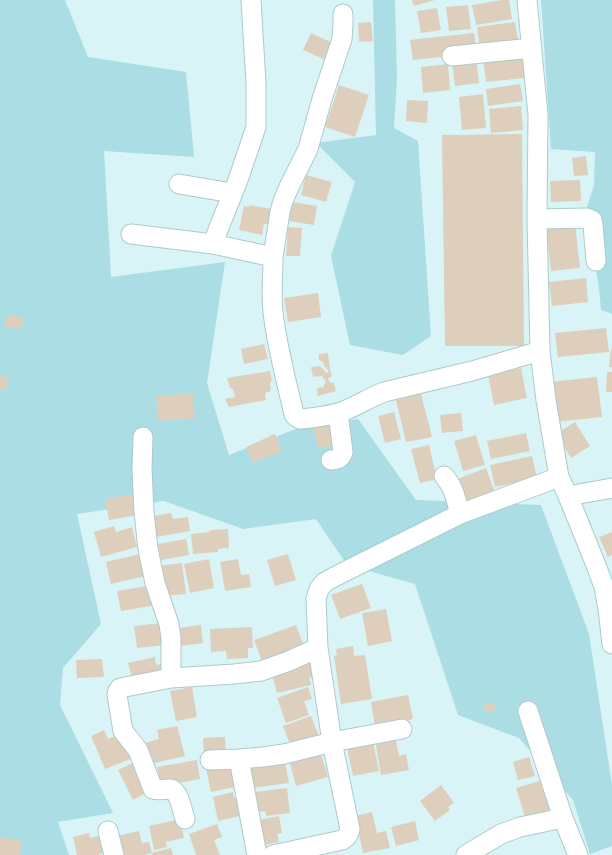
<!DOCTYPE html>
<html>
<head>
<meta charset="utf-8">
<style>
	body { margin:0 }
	canvas { display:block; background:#d8f4f7 }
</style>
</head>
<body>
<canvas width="612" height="855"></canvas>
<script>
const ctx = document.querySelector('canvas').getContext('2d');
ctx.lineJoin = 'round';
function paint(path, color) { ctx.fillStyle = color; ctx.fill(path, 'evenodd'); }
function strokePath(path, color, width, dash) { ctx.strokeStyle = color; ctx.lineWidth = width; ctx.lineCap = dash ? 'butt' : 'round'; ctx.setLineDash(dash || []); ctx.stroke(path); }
paint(new Path2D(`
	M0,0H65L88,57L186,72L194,157L104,151L111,277L225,262L207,383L229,455L306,425L358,419L416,500L541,505L589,634L612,785V846L590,854L573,800L519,738L458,715L415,584L347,565L316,519L243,529L164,501L77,514L101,624L63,668L60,705L113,813L58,822L69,855H0Z
	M373,0H395L397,77L394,128L418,141L431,336L403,355L350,345L331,256L355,182L316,143L376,135Z
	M541,0H612V314L601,310L599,288L586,210L594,185L595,152L551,149Z`), '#aadde4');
paint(new Path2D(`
	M412,0H435L414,6Z
	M502,0H509L512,19L476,25L472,5Z
	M468,5L471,29L449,31L446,7Z
	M437,8L441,30L421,33L417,11Z
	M371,22L373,41L359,42L358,23Z
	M515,22L519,45L480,50L477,27Z
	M311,33L337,45L330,62L303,50Z
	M474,33L477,53L413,60L410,40Z
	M522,53L525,78L486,82L483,58Z
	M476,59L479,83L455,86L452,62Z
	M448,64L450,90L423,93L421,67Z
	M520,84L523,101L488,106L486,89Z
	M339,85L369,95L355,137L325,127Z
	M483,94L486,128L462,130L459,97Z
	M407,100L428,101L427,123L406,121Z
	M521,106L523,130L491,133L489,109Z
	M522,134L524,346H445L442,135Z
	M586,156L588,175L574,176L572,158Z
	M306,175L332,182L326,202L301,195Z
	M580,180L581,201L551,202L550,181Z
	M292,202L317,206L314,225L289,221Z
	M249,205L277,210L274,225L264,224L262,235L239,230L244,206L249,207Z
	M575,224L580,268L551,271L546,227Z
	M288,227L302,228L300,256H286Z
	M586,278L588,302L552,306L549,282Z
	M318,293L321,317L288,322L284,298Z
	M7,315L24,318V326L19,325V329L5,327Z
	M606,328L609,352L558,357L555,333Z
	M264,344L268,359L244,364L241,349Z
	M611,349H612V367H609Z
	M328,353L330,370L332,376L328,378L330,383H334L336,391L318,396L317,388L323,387L326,382L322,376L313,377L311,367L320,366L324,370L326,373L329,372L328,370L324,366L323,362L319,360V354Z
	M521,368L527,398L494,405L488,375Z
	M270,371L272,379L270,384L271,391L265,393L266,400L229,407L225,399L235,397L233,389L230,388L227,378Z
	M607,372H612V392H606Z
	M0,376L8,377L6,390L0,389Z
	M597,377L602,417L555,422L550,382Z
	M193,393L195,418L158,421L156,396Z
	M421,394L432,437L406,442L396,400Z
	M394,412L401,439L385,443L378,416Z
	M461,413L463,431L442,433L440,415Z
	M330,420L335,445L318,448L313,424Z
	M575,422L590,446L571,458L556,434Z
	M526,433L530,451L491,459L487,441Z
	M275,434L282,451L253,463L246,447Z
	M476,435L485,465L463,471L454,441Z
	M429,445L437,479L420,483L411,449Z
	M532,456L537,478L495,487L490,465Z
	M486,468L495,493L466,503L457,479Z
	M134,494L138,515L109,520L105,499Z
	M171,513L173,519L188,517L190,531L156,537L153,516Z
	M114,526L116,532L132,527L137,547L101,557L94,532Z
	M228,529L229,548L218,549V552L193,554L191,534L210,532L211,530Z
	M612,532V555L608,557L599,537Z
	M186,539L189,555L161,560L158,544Z
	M140,554L145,576L111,584L106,562Z
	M288,554L296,580L275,586L267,560Z
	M209,559L214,588L190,593L184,564Z
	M238,559L241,575L249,574L251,587L225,591L220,562Z
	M182,563L186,594L162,596L158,566Z
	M362,584L371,608L340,619L331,595Z
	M153,585L156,605L121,611L117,591Z
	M386,609L392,641L368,646L362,613Z
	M162,623L165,645L137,648L134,626Z
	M201,625L203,643L181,646L179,628Z
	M296,625L305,649L263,664L254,640Z
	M252,627L253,648H248V658L227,659L226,651L211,652L210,629Z
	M353,646L354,656L365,655L372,699L341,704L334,656L337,655L336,649Z
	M155,657L156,665L165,663L167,673L133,681L128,663Z
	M309,658L314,677L309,678L311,685L277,693L270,668Z
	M102,659L104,677L77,678L76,660Z
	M192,687L197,717L176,721L170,691Z
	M308,687L312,699L304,701L309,715L286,723L277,698Z
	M408,695L413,719L375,727L371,702Z
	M494,702L495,711L486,712L484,704Z
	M311,716L319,737L291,747L283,726Z
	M177,726L185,756L150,764L145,743L159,739L157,730Z
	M104,730L108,739L122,733L133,758L105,769L91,736Z
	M395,736L399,756L406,754L409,770L381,775L375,740Z
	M225,737L226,757H204L203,738Z
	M373,742L379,771L353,776L347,747Z
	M321,754L328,777L296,786L290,763Z
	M529,757L535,776L518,780L513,762Z
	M197,760L200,779L161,786L157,767Z
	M135,762L150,791L133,800L118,770Z
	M285,762L289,783L253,788L250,767Z
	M205,763L230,766L235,787L211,792Z
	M546,779L555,808L525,817L516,788Z
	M441,785L454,803L448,807L450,810L435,821L420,801Z
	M287,788L290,813L266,816L265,811L254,812L257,802L255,792Z
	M233,792L234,798L237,797L240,807H238L240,816L218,821L213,797Z
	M372,812L377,833L386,831L390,848L363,853L355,816Z
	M279,816L282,833L277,834L279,842L259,846L254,821Z
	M180,819L184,838L166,842L167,847L154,850L149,826Z
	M415,821L419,840L396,846L391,827Z
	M217,824L222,837L214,840L220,855H196L189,834Z
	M139,831L142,843L149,842L152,853L144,855H122L117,836Z
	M89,833L90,838L99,836L103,853L98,855H77L73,837Z
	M0,837L22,840L20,855H0Z
	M171,848L173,855H152V853Z`), '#decfbd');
const minor = new Path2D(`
	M251,0L256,83V127L238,180L218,230L213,244L273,257C273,275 271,294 273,312C277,347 286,380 294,414L295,416L300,419C312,418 326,416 338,413C354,408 368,398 384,392L472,371L540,351
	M527,0L538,115L537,219L540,351L546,400L559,477L568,496L596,565L604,587L608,609L612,644
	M452,56L532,48
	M179,184L232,193
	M537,219L587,218L592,220L593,225L596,261
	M131,234L213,244
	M273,257L280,212L283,201L289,187L308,149L322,99L342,39L343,24V14
	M143,437L142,469L144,512L148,549L155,583L169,624L171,638V678L234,674L261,671L289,661L318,648
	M331,460C338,459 341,459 343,452L338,413
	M444,476C454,487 456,500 460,514
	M568,496L612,488
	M171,678L120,688L118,691L117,695L123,731L138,750L153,789C159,791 163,789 169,789C179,789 182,810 185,819
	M528,711L563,818
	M239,759L257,855
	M210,760L239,759L263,757L284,754L332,742L402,729
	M108,831L114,855
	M273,855L342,840C347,837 349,835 350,829L332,742L318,648L316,599L319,589L325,582L336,576L460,514L559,477
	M466,855L501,834L520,827L563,818L578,855`);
strokePath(minor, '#aec9cd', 21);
strokePath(minor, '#fff', 19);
</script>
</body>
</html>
